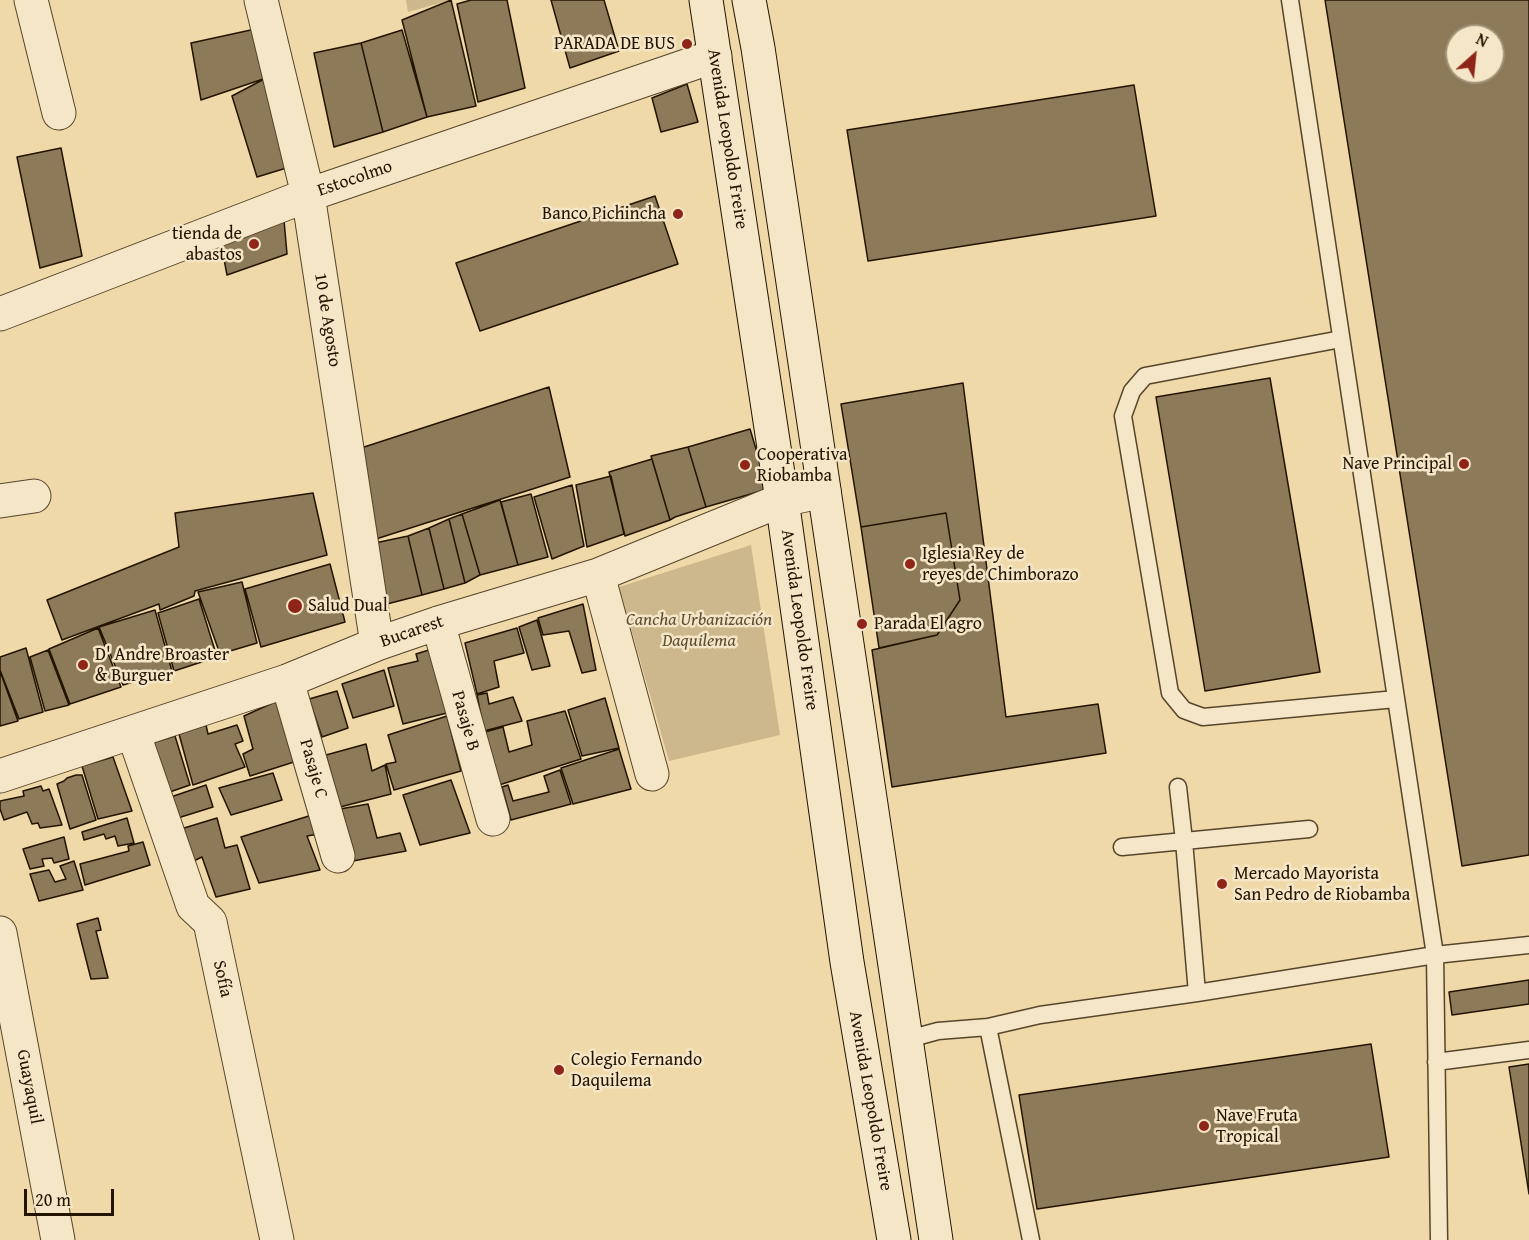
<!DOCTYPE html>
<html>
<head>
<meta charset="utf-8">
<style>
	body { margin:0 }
	#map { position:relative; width:1529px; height:1240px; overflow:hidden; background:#efd9a9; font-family:"Gentium Book Plus",serif }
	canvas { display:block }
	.north { position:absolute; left:1445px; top:24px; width:60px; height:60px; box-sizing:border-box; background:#f5e6c7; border:2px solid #a19277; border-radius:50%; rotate:27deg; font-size:16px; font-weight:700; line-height:24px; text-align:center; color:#231400 }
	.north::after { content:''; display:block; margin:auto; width:21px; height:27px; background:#8f2418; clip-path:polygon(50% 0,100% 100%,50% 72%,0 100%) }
	.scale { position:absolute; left:24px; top:1189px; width:90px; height:27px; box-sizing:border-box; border:3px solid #231400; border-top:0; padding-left:8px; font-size:18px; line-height:21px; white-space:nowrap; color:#231400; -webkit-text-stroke:4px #f5e6c7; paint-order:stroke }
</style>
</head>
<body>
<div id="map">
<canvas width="1529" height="1240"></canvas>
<div class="north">N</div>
<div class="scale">20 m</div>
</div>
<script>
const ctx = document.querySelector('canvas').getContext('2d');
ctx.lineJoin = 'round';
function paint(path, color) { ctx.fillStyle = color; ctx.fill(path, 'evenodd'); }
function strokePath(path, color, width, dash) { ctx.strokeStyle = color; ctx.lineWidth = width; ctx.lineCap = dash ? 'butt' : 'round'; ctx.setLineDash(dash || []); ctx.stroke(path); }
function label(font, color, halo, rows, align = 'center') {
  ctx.font = font + ' "Gentium Book Plus",serif'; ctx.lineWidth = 5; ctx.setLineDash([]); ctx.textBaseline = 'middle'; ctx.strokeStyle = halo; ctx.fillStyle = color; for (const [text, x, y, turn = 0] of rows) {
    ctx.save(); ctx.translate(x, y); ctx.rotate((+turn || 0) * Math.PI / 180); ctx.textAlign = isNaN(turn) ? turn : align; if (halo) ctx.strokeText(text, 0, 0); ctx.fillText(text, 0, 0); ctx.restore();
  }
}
paint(new Path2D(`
	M406,0H451L408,12Z
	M751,545L780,735L669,761L619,587Z`), '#ccb88c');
const building = new Path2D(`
	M451,0L476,106L427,117L402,20Z
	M471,0H507L525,88L478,102L457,4Z
	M551,0H604L619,51L570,68Z
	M1325,0H1529V855L1462,866ZM1457,36H1493V72H1457Z
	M260,28L272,76L201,100L191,43Z
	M402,30L427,117L383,132L361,43Z
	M361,43L383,132L334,147L314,53Z
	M268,77L293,166L257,177L232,96Z
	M687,84L698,122L661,132L652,98Z
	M1134,85L1156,216L868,261L847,130Z
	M61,148L82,256L40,268L17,157Z
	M655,196L678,264L480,331L456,263Z
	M283,209L287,254L227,275L219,233Z
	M1270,378L1320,672L1205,691L1156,397Z
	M963,383L1006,717L1098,704L1106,753L892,787L872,650L937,635L960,600L946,513L861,527L841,404Z
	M549,387L570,477L376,539L361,448Z
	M750,429L768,489L706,507L688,447Z
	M688,447L706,507L675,517L670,520L651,456Z
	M652,459L670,520L625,536L609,472Z
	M611,476L624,534L587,547L576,485Z
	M572,485L584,546L552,559L534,497Z
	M313,493L327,555L195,591L194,596L160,610L159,604L62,640L47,600L179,547L175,513Z
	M531,494L548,557L518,565L501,502Z
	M500,500L518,565L480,575L462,514Z
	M946,513L960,600L937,635L879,648L861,527Z
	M462,514L480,575L465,583L449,519Z
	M449,519L465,583L444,589L429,528Z
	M429,528L444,589L422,595L408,536Z
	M408,536L422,595L383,605L375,543Z
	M330,564L345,622L261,647L245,589Z
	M242,582L257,643L220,654L198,592Z
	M199,599L217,657L174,671L158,613Z
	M583,604L596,670L582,673L569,631L543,635L538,618Z
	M155,610L172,671L123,685L99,627Z
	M537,620L550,666L532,670L519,627Z
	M98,628L121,687L70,704L49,649Z
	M517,628L524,653L494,661L499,687L477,694L465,643Z
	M26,648L43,712L19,719L0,670V657Z
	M432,649L447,713L403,724L388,668L418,661L416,654Z
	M48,650L69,705L45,711L30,657Z
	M384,670L394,706L353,718L342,684Z
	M0,671L18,721L0,726Z
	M337,691L348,728L322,737L309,699Z
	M487,693L489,704L513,697L522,721L484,731L477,695Z
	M605,698L619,748L582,756L568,710Z
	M277,701L297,761L250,776L243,754L253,749L244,716Z
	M565,711L581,759L499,785L485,732L503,727L509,752L532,745L527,721Z
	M447,716L461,771L394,790L386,764L396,762L388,735Z
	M206,725L208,734L237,725L243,741L235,744L245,767L193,785L179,734Z
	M175,736L190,785L158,796L142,746Z
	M366,744L372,771L385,765L391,794L340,807L326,755Z
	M619,749L631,789L573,804L561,768Z
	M113,757L132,811L98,819L82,766Z
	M560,770L571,804L511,820L502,787L508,785L513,801L549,792L544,776Z
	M273,773L282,800L231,815L219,788Z
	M76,775H82L96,820L70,829L57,784L64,781L67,778Z
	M451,780L470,833L420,845L403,795Z
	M206,785L213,807L165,822L159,801Z
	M41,786L43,791L49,789L62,825L40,828L38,823L32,824L27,812L4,820L0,809V801L24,796L23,791Z
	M368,804L377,838L400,833L406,851L353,861L340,809Z
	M312,815L319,834L307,836L320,870L259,883L241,837Z
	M127,818L134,843L118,846L115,836L106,839L104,834L84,840L82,832Z
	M217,818L225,848L237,845L250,889L216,897L202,857L183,866L171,832Z
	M64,837L69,859L54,863L52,858L42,859L44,866L30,869L23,849Z
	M143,842L150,865L85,885L80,864L129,851L128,846Z
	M74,861L83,890L39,901L30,874L49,870L55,882L66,879L60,866Z
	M98,918L101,930L96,931L108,978L91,979L77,924Z
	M1529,980V1004L1452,1015L1449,992Z
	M1371,1044L1389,1157L1037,1209L1019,1095Z
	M1529,1064V1194L1509,1067Z`);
paint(building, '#8d7a58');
strokePath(building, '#231400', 1.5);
const lane = new Path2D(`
	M1290,0L1435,955L1439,1240
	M1341,339L1145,376L1132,391L1123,416L1170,693L1184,710L1203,717L1396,699
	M1178,787L1184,841L1197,993
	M1122,847L1309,829
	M905,1040L938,1031L988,1027
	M1436,1062L1529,1050
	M1031,1240L988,1027L1040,1015L1197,993L1435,955L1529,945`);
const street = new Path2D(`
	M31,0L59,113
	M261,0L308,195L377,644
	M0,314L308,195L715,56
	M0,501L34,496
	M598,575L652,774
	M438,623L493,819
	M287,681L338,856
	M133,732L193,906L210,922L277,1240
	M0,776L287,681L377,644L438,623L598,575L782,500L824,491
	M0,933L58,1240`);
const secondary = new Path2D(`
	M706,0L782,500L847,962L894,1240
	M749,0L758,48L936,1240`);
strokePath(lane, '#56452a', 19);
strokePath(street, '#56452a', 35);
strokePath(secondary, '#231400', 35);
strokePath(lane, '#f5e6c7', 16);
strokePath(street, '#f5e6c7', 33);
strokePath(secondary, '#f5e6c7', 33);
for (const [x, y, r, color] of [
	[687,44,6,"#8f2418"],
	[678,214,6,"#8f2418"],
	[254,244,6,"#8f2418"],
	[1464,464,6,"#8f2418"],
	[745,465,6,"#8f2418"],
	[910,564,6,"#8f2418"],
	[295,606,8,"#8f2418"],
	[862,624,6,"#8f2418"],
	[83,665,6,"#8f2418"],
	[1222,884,6,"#8f2418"],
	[559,1070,6,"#8f2418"],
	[1204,1126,6,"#8f2418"]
]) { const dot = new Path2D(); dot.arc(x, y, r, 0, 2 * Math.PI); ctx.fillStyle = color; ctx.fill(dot); strokePath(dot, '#f5e6c7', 2); }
label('18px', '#231400', '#f5e6c7', [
	["PARADA DE BUS",675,44,"right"],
	["Banco Pichincha",666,214,"right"],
	["tienda de",242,234,"right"],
	["abastos",242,255,"right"],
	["Cooperativa",757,455],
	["Riobamba",757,476],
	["Nave Principal",1452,464,"right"],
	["Iglesia Rey de",922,554],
	["reyes de Chimborazo",922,575],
	["Salud Dual",308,606],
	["Parada El agro",874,624],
	["D' Andre Broaster",95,655],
	["& Burguer",95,676],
	["Mercado Mayorista",1234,874],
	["San Pedro de Riobamba",1234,895],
	["Colegio Fernando",571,1060],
	["Daquilema",571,1081],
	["Nave Fruta",1216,1116],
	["Tropical",1216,1137]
], 'left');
label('18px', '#231400', '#f5e6c7', [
	["Avenida Leopoldo Freire",727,139,81],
	["Estocolmo",355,179,-19],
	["10 de Agosto",327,320,81],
	["Avenida Leopoldo Freire",799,620,82],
	["Bucarest",412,632,-19],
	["Pasaje B",465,721,74],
	["Pasaje C",313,769,74],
	["Sofía",222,979,78],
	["Guayaquil",29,1087,79],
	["Avenida Leopoldo Freire",870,1101,80]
]);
label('italic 18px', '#5e4d31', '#f5e6c7', [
	["Cancha Urbanización",699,620],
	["Daquilema",699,641]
]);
</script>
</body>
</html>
